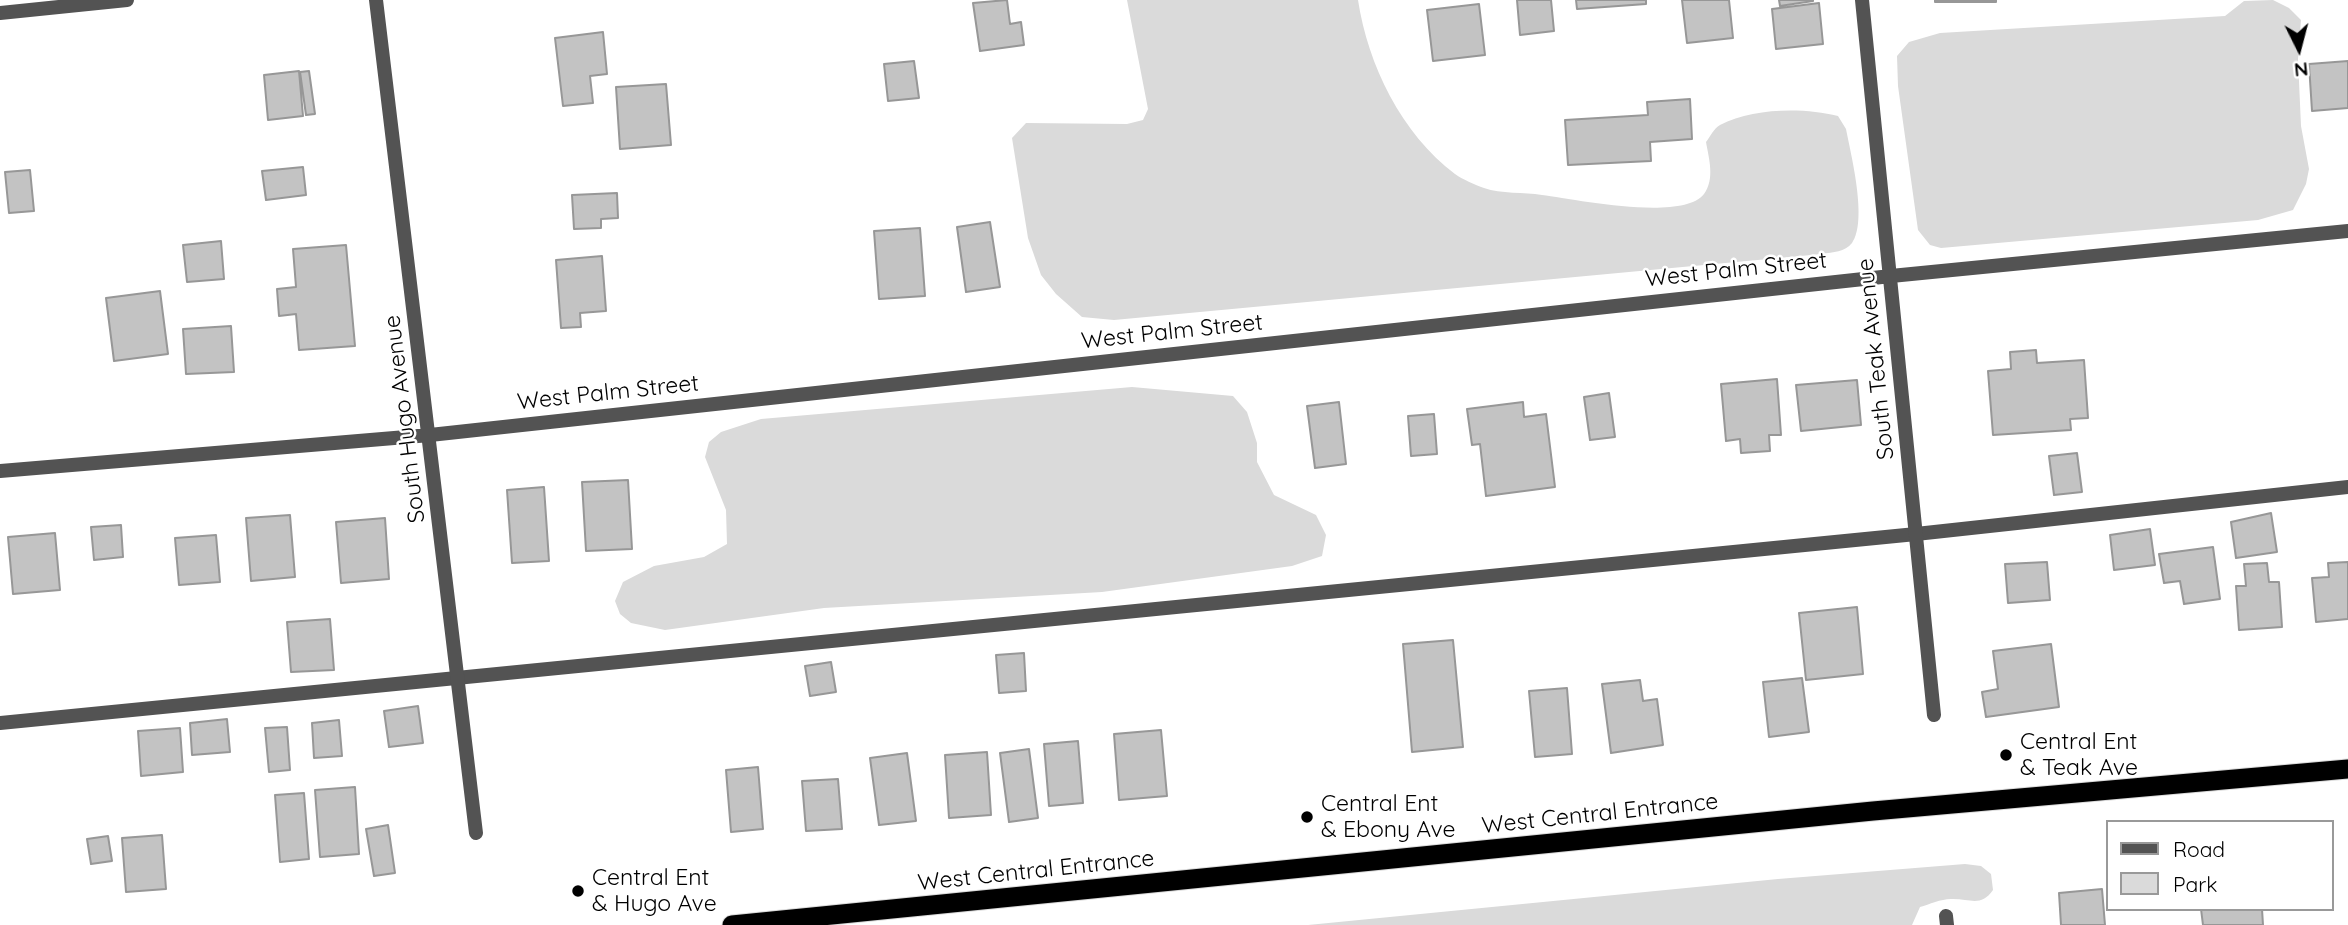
<!DOCTYPE html>
<html>
<head>
<meta charset="utf-8">
<style>
	body { margin:0 }
	#map { position:relative; width:2348px; height:925px; overflow:hidden; background:#fff; font-family:Quicksand,sans-serif }
	canvas { display:block }
	.legend { position:absolute; left:2106px; top:820px; width:228px; height:91px; box-sizing:border-box; background:#fff; border:2px solid #999; margin:0; padding:9px 12px; list-style:none; font-size:21px; color:#000 }
	.legend li { display:flex; align-items:center; gap:14px; height:35px }
	.legend b { width:35px; border:2px solid #999 }
	.north { position:absolute; left:2264px; top:14px; width:70px; height:70px; -webkit-text-stroke:5px #fff; paint-order:stroke; rotate:174deg; font-size:19px; font-weight:700; line-height:28px; text-align:center; color:#000 }
	.north::after { content:''; display:block; margin:auto; width:24px; height:32px; background:#000; clip-path:polygon(50% 0,100% 100%,50% 72%,0 100%) }
</style>
</head>
<body>
<div id="map">
<canvas width="2348" height="925"></canvas>
<ul class="legend">
<li><b style="height:9px;background:#535353"></b>Road</li>
<li><b style="height:19px;background:#dadada"></b>Park</li>
</ul>
<div class="north">N</div>
</div>
<script>
const ctx = document.querySelector('canvas').getContext('2d');
ctx.lineJoin = 'round';
function paint(path, color) { ctx.fillStyle = color; ctx.fill(path, 'evenodd'); }
function strokePath(path, color, width, dash) { ctx.strokeStyle = color; ctx.lineWidth = width; ctx.lineCap = dash ? 'butt' : 'round'; ctx.setLineDash(dash || []); ctx.stroke(path); }
function label(font, color, halo, rows, align = 'center') {
  ctx.font = font + ' Quicksand,sans-serif'; ctx.lineWidth = 5; ctx.setLineDash([]); ctx.textBaseline = 'middle'; ctx.strokeStyle = halo; ctx.fillStyle = color; for (const [text, x, y, turn = 0] of rows) {
    ctx.save(); ctx.translate(x, y); ctx.rotate((+turn || 0) * Math.PI / 180); ctx.textAlign = isNaN(turn) ? turn : align; if (halo) ctx.strokeText(text, 0, 0); ctx.fillText(text, 0, 0); ctx.restore();
  }
}
paint(new Path2D(`
	M1127,0H1358C1368,65 1401,133 1455,174C1462,179 1475,185 1484,188C1501,194 1524,192 1542,195C1573,199 1683,222 1704,194C1715,179 1709,159 1706,142C1710,137 1714,128 1720,125C1752,108 1803,107 1838,116L1846,129C1851,155 1868,221 1852,243C1845,252 1833,252 1822,254L1114,320L1082,317L1056,294L1041,275L1028,238L1012,138L1026,123L1127,124L1143,120L1148,109Z
	M2273,0L2289,8L2301,20L2298,59L2301,126L2309,169L2306,184L2293,210L2258,220L1941,248L1930,245L1918,230L1898,86L1897,56L1909,42L1940,33L2225,16L2244,1Z
	M1132,387L1233,396L1247,412L1257,443V462L1274,495L1316,515L1326,535L1322,556L1292,566L1102,592L824,608L665,630L631,623L620,614L615,601L623,582L654,566L704,557L727,544L726,510L705,457L709,442L721,432L761,419Z
	M1965,864L1981,866L1991,874L1993,890C1981,907 1971,899 1953,899C1943,898 1930,904 1920,907L1912,925H1308L1778,879Z`), '#dadada');
const building = new Path2D(`
	M1007,0L1010,24L1021,22L1024,45L980,51L973,3Z
	M1517,0H1551L1554,31L1520,35Z
	M1576,0H1646V4L1577,9Z
	M1682,0H1729L1733,38L1687,43Z
	M1779,0H1813V1L1780,6Z
	M1935,0H1996V2H1935Z
	M1819,3L1823,44L1776,49L1772,9Z
	M1479,4L1485,55L1433,61L1427,10Z
	M603,32L607,74L590,76L593,103L563,106L555,38Z
	M914,61L919,98L888,101L884,64Z
	M2348,61V108L2312,111L2309,64Z
	M299,71L303,116L268,120L264,75Z
	M309,71L315,114L306,115L300,72Z
	M666,84L671,145L620,149L616,87Z
	M1690,99L1692,139L1650,142L1651,161L1568,165L1565,120L1648,115L1647,102Z
	M303,167L306,195L266,200L262,171Z
	M30,170L34,211L9,213L5,172Z
	M617,193L618,218L601,219V228L574,229L572,195Z
	M990,222L1000,287L966,292L957,227Z
	M920,228L925,296L879,299L874,231Z
	M221,241L224,279L187,282L183,245Z
	M346,245L355,346L299,350L296,314L279,316L277,289L296,287L293,249Z
	M602,256L606,311L580,313L581,327L561,328L556,260Z
	M160,291L168,354L114,361L106,298Z
	M231,326L234,372L186,374L183,329Z
	M2036,350L2037,363L2084,360L2088,418L2070,419L2071,430L1993,435L1988,371L2011,369L2010,352Z
	M1777,379L1781,435H1769L1770,451L1741,453L1740,439L1726,441L1721,384Z
	M1857,380L1861,425L1801,431L1796,385Z
	M1609,393L1615,437L1590,440L1584,397Z
	M1339,402L1346,464L1315,468L1307,406Z
	M1523,402L1524,417L1546,414L1555,487L1486,496L1480,444L1472,445L1467,409Z
	M1434,414L1437,454L1411,456L1408,416Z
	M2077,453L2082,492L2054,495L2049,456Z
	M628,480L632,549L586,551L582,482Z
	M544,487L549,561L512,563L507,490Z
	M2271,513L2277,552L2236,558L2231,522Z
	M290,515L295,577L251,581L246,518Z
	M385,518L389,579L341,583L336,522Z
	M121,525L123,557L94,560L91,527Z
	M2150,529L2155,565L2114,570L2110,535Z
	M55,533L60,590L13,594L8,537Z
	M216,535L220,582L179,585L175,538Z
	M2213,547L2220,599L2184,604L2180,581L2164,583L2159,554Z
	M2047,562L2050,600L2008,603L2005,564Z
	M2348,562V619L2316,622L2312,578L2329,577L2328,563Z
	M2267,563L2269,582H2279L2282,627L2239,630L2236,586H2246L2244,564Z
	M1857,607L1863,674L1806,680L1799,613Z
	M330,619L334,670L291,672L287,622Z
	M1453,640L1463,747L1412,752L1403,644Z
	M2051,644L2059,707L1986,717L1982,692L1998,689L1993,651Z
	M1024,653L1026,691L999,693L996,655Z
	M831,662L836,692L810,696L805,666Z
	M1802,678L1809,732L1769,737L1763,682Z
	M1640,680L1643,701L1657,699L1663,745L1611,753L1602,684Z
	M1567,688L1572,754L1535,757L1529,691Z
	M418,706L423,743L389,747L384,711Z
	M227,719L230,752L192,755L190,723Z
	M339,720L342,756L314,758L312,723Z
	M287,727L290,770L269,772L265,728Z
	M180,728L183,772L141,776L138,731Z
	M1161,730L1167,796L1119,800L1114,734Z
	M1078,741L1083,803L1049,806L1044,744Z
	M1029,749L1038,818L1009,822L1000,753Z
	M987,752L991,815L949,818L945,755Z
	M907,753L916,821L879,825L870,758Z
	M758,767L763,829L731,832L726,770Z
	M838,779L842,829L806,831L802,781Z
	M355,787L359,854L320,857L315,790Z
	M304,793L309,859L280,862L275,795Z
	M388,825L395,873L374,876L366,829Z
	M162,835L166,889L126,892L122,838Z
	M108,836L112,861L91,864L87,839Z
	M2102,889L2105,925H2061L2059,893Z
	M2201,909H2262L2263,925H2203Z`);
paint(building, '#c3c3c3');
strokePath(building, '#979797', 2);
const trunk = new Path2D(`
	M732,925L1873,811L2348,769`);
strokePath(trunk, '#dbdbdb', 21);
strokePath(new Path2D(`
	M0,723L1916,534L2348,487`), '#535353', 14);
strokePath(new Path2D(`
	M376,0L476,833
	M1862,0L1934,715
	M0,13L127,0
	M0,471L430,435L1891,276L2348,231
	M1946,916L1947,925`), '#535353', 14);
strokePath(trunk, '#000', 19);
for (const [x, y, r, color] of [
	[2006,755,7,"#000"],
	[1307,817,7,"#000"],
	[578,891,7,"#000"]
]) { const dot = new Path2D(); dot.arc(x, y, r, 0, 2 * Math.PI); ctx.fillStyle = color; ctx.fill(dot); strokePath(dot, '#fff', 2.5); }
label('23px', '#000', '#fff', [
	["West Palm Street",1736,270,-6],
	["West Palm Street",1172,332,-6],
	["South Teak Avenue",1876,359,-96],
	["West Palm Street",608,393,-6],
	["South Hugo Avenue",405,419,-97],
	["West Central Entrance",1600,814,-6],
	["West Central Entrance",1036,871,-6]
]);
label('23px', '#000', '#fff', [
	["Central Ent",2020,742],
	["& Teak Ave",2020,768],
	["Central Ent",1321,804],
	["& Ebony Ave",1321,830],
	["Central Ent",592,878],
	["& Hugo Ave",592,904]
], 'left');
</script>
</body>
</html>
